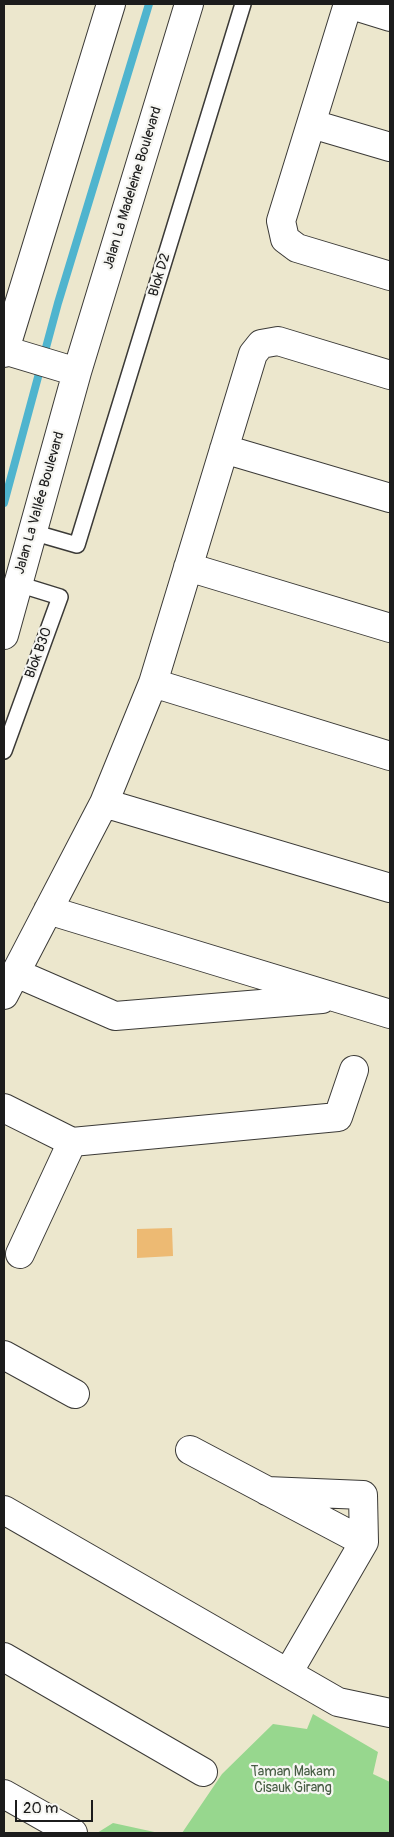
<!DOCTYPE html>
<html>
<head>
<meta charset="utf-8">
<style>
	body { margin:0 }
	#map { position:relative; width:394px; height:1837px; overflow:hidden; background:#ece7cd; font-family:Pangolin,sans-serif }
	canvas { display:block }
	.frame { position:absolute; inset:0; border:5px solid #1c1c1c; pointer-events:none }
	.scale { position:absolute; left:15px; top:1800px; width:78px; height:22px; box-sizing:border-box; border:2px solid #1c1c1c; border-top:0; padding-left:6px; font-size:15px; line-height:18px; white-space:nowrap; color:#1c1c1c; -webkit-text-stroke:4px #f6f6f2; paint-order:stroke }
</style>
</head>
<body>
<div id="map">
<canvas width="394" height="1837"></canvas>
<div class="frame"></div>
<div class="scale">20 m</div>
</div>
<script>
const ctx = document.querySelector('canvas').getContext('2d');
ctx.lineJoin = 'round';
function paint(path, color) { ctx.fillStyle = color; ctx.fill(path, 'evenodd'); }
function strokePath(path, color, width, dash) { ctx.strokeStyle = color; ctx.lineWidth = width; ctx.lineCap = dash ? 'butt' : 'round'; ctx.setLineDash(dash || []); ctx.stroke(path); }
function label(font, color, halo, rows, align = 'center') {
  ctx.font = font + ' Pangolin,sans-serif'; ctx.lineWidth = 4.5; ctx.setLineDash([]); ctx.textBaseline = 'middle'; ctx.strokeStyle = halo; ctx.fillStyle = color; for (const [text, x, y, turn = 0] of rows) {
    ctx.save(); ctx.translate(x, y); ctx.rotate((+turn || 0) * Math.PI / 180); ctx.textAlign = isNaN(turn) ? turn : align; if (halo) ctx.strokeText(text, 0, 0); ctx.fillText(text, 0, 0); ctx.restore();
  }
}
paint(new Path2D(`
	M313,1714L378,1752L373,1774L390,1782V1833H182L222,1774L273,1724L307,1729Z
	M113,1823L159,1833H97Z`), '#97d78e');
strokePath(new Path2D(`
	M4,503L58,303L149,4`), '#4fb4ce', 8);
paint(new Path2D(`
	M172,1228L173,1256L137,1258V1229Z`), '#edba73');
const service = new Path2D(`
	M32,532L77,545L243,4
	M4,751L60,597L18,584`);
const minor = new Path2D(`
	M348,4L281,221L285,239L297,248L390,276
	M348,4L390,17
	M312,124L390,147
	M224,449L390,498
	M188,567L390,628
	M153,683L390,756
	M104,803L390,888
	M48,910L390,1014
	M16,973L115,1016L322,999
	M4,995L104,803L153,683L253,354L261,344L278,341L390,375
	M4,1108L72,1142L338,1117L354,1070
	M20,1254L72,1142
	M4,1355L75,1394
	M190,1450L364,1542
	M267,1491L363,1495L364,1542L288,1673
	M4,1510L338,1702L390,1713
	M4,1657L203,1772
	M4,1794L73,1833`);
const tertiary = new Path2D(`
	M4,350L77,372
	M4,353L111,4
	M4,635L77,372L189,4`);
strokePath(service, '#3b3a37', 18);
strokePath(minor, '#3b3a37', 30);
strokePath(tertiary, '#3b3a37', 30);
strokePath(service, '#fff', 15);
strokePath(minor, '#fff', 28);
strokePath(tertiary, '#fff', 28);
label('14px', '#1c1c1c', '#f6f6f2', [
	["Jalan La Madeleine Boulevard",133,188,-73],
	["Blok D2",160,275,-73],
	["Jalan La Vallée Boulevard",40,503,-74],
	["Blok B30",39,653,-70]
]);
label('14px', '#475d44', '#f6f6f2', [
	["Taman Makam",293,1772],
	["Cisauk Girang",293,1788]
]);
</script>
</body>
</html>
